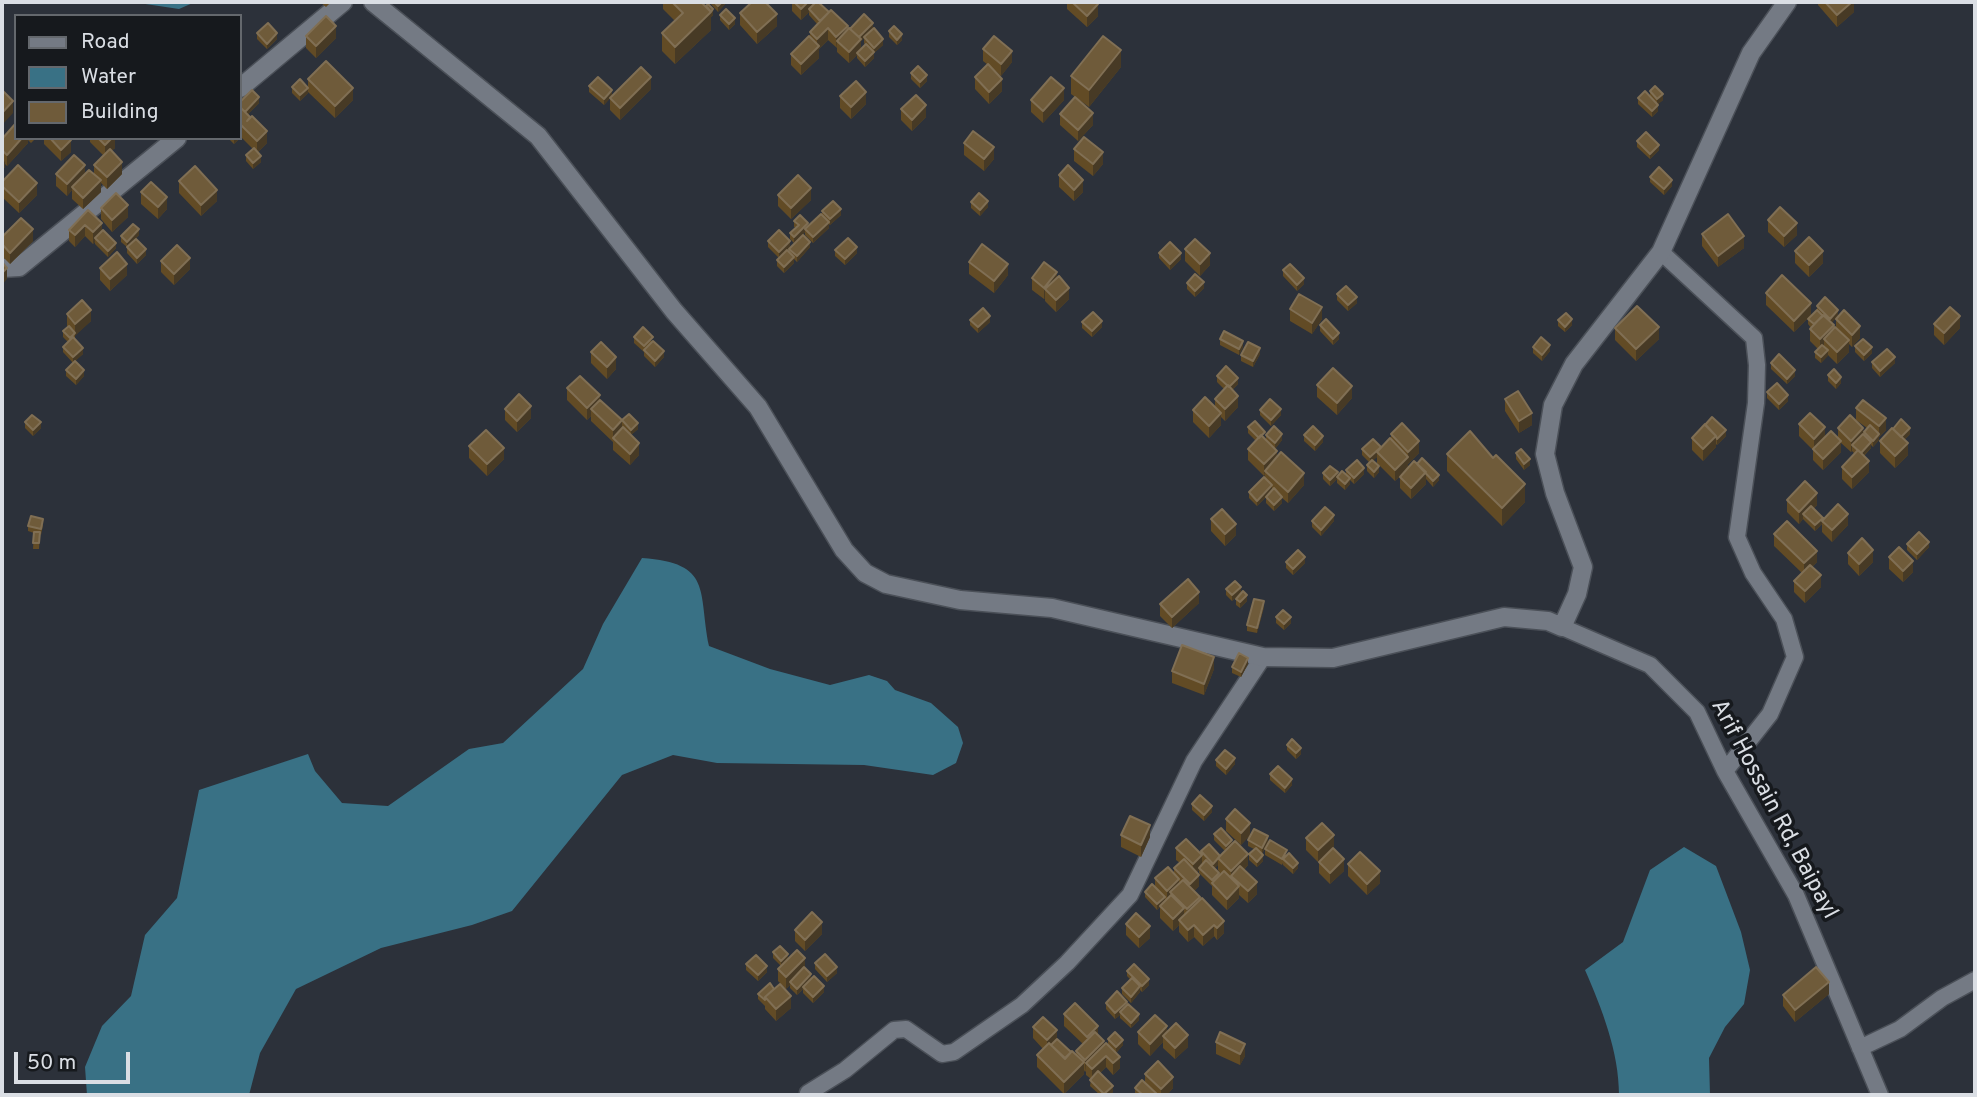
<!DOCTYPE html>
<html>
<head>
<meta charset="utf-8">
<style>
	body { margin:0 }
	#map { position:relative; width:1977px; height:1097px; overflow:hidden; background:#2c313a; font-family:Overpass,sans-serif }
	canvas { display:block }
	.frame { position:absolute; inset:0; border:4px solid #dadee4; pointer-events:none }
	.legend { position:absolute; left:14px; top:14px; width:228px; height:126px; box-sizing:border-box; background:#16191d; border:2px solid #64686d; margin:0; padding:9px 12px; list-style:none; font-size:21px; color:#dadee4 }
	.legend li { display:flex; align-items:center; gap:14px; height:35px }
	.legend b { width:35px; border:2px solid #64686d }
	.scale { position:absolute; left:14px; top:1052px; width:116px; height:32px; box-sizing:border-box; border:4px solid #dadee4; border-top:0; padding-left:9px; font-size:21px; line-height:24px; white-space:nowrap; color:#dadee4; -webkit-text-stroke:5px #16191d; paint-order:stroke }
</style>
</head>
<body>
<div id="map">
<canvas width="1977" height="1097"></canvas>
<div class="frame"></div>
<ul class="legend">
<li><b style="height:9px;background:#747a84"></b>Road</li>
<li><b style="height:19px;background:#397185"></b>Water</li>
<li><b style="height:19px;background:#6f5b3a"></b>Building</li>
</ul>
<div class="scale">50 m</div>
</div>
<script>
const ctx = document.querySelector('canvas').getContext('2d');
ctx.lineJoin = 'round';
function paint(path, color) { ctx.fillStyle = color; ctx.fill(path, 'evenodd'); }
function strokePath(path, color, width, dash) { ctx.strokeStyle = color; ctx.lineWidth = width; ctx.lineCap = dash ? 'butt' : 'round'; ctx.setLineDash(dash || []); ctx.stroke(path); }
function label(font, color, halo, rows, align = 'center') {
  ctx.font = font + ' Overpass,sans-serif'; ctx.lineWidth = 7; ctx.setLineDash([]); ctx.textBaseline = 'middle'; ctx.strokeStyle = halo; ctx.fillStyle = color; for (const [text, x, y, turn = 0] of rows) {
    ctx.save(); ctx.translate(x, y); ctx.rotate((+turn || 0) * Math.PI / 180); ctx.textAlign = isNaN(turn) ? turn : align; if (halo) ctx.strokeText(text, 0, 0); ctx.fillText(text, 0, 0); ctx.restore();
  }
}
paint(new Path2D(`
	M132,2H195L179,9Z
	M642,558C713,563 698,591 709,646L770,669L830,685L869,675L887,681L895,690L931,703L958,727L963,743L956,763L933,775L864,765L717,763L673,755L622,775L512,911L472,925L381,948L296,989L260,1053L249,1095H87L85,1067L102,1026L131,996L145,935L177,898L199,790L308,754L315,771L342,803L388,806L469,749L503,743L583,669L603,624Z
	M1684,847L1716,866L1741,932L1750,970L1744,1004L1725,1027L1709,1058L1710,1095H1619C1619,1052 1602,1009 1585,970L1623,942L1650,870Z`), '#397185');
const street = new Path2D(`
	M1661,252L1754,338L1757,365L1756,403L1737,537L1753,573L1784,619L1795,657L1770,714L1725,771
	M1562,627L1650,665L1697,712L1725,771L1796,895L1880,1095
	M1860,1048L1900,1029L1942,998L1975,980
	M808,1093L845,1070L894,1030L906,1029L942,1054L954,1052L1022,1005L1067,963L1130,895L1194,761L1263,657`);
const secondary = new Path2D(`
	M373,2L538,136L674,311L758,407L844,550L865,573L886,584L960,600L1052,608L1263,657L1333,658L1504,617L1548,621L1562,627L1577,594L1583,567L1555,493L1545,454L1553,405L1574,364L1661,252L1751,53L1787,2
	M240,88L343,2
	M2,268L19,267L177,138`);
strokePath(street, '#4b5058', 19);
strokePath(secondary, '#4b5058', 21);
strokePath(street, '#747a84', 16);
strokePath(secondary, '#747a84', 18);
paint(new Path2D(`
	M320,2H331L326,7Z
	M663,2H701L713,15L711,17V30L675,64L662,51V33L675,21L663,9Z
	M710,2H727L718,12L710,3Z
	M792,2H818L848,29H873L883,45L874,53V58L865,67L857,58V55L849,63L837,52V48L828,40L819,49V58L801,75L791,65V54L810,37V32L817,24L809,15V12L801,20L792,11ZM864,38V43L865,45L861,49V41Z
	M1067,2H1095L1098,16L1087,27L1067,9Z
	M1818,2H1854V12L1837,27L1818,5Z
	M740,13L777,26L757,44L740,25Z
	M720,15L735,24L729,30L720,20Z
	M889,31L902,40L897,45L889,37Z
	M257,33L277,39L267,49L257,39Z
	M306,36L336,38L316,58L306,48Z
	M983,49L1012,62L1001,76L992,68L1002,91L989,104L975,89V77L988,65L983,61Z
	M1121,67L1089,107L1071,94V76Z
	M911,73L927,81L920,88L911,79Z
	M308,79L353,100L335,118L308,92V93L300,101L292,93V87H308Z
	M589,86L612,96L604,105L589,92Z
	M651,89L620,120L610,110V98Z
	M1650,91L1663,100L1658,104V111L1652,117L1638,104V98L1650,96Z
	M840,96L866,104L851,119L840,108Z
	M1031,100H1064L1043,123L1031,112Z
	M240,102L259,103L248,114L267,143L258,152L261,162L253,169L246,161V155L253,149L241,137L234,144L228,138H240Z
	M901,109L926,117L912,131L901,120Z
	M1060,114L1093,125L1078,141L1060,125Z
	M36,138L31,143L28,140V143L7,166L5,164V167L2,170V139Z
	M44,138H69L71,152L61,161L44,144Z
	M90,138H115V148L111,151L122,174L107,189L101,183V192L83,209L72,199V190L67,196L56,186V174H94V165L103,155L90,142Z
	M1637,141L1659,150L1650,159L1637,147Z
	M964,143L994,159L984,171L964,155Z
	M1074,149L1103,164L1093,176L1074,161Z
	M1059,175L1083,192L1074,201L1059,187Z
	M1650,177L1672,186L1664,195L1650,182Z
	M179,181L217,201L201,216L179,193Z
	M2,182L37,195L19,213L2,197Z
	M141,192L167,209L158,219L141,204Z
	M778,195L811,200L791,219L778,206Z
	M971,202L988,207L980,216L971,208Z
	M101,208L128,217L112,232L101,219Z
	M88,210L102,231L116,248L108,257L95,244V242L93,244L85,236L75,247L69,241V230Z
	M822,211L841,215L830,225L829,224V228L813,243L805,235V232L794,243L790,239V233L796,228L794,227V221L808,226L822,215Z
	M1768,220L1797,235L1784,247L1768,232Z
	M1702,234L1744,248L1718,267L1702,246Z
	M139,235L127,247L121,242V236Z
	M2,237L33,241L10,264L2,256Z
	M768,241L790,247L779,258L768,247Z
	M127,247L146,255L137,264L127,253Z
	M810,247L797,262L794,259V263L784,273L777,266V260L789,253V249Z
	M1185,249L1210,265L1200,276L1185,261Z
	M835,250L857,253L845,265L835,256Z
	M1795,251L1823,263L1809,277L1795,263Z
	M1159,253L1181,259L1170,270L1159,258Z
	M161,261L190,269L174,285L161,272Z
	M969,262L1008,275L994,293L969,274Z
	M100,268L127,275L110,291L100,280Z
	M1283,270L1304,284L1297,291L1283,276Z
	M1032,278H1057L1069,299L1056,312L1045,301V298L1044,299L1032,290Z
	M1187,283L1204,288L1195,297L1187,289Z
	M1766,293L1811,315L1794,332L1766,305Z
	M1337,294L1357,303L1348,311L1337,300Z
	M1825,297L1834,329L1836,328V319L1860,338L1852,347L1849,344V352L1837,364L1828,355L1821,363L1815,358V352L1818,349L1810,341V329L1811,328L1808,324V319L1817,310V306Z
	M1290,309L1322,319L1312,334L1290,321Z
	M67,314L91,321L75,335V339L83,354L75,361L84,376L76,385L66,376V370L73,363L63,352V347L68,342L63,337V331L68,327L67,326Z
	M970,320L990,322L978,333L970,325Z
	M1558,320L1572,325L1565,332L1558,326Z
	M1082,322L1102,327L1092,337L1082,328Z
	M1934,324L1960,328L1944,345L1934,335Z
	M1320,325L1339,339L1333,345L1320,331Z
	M1615,328L1659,339L1636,361L1615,340Z
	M634,337L653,341L664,357L655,367L644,356V352L634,343Z
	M1220,339L1243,347L1239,355L1220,345Z
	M1855,346L1872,353L1864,361L1855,352Z
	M1533,347L1550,351L1542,361L1533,353Z
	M591,352L616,369L607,379L591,363Z
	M1260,354L1253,367L1241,361V355Z
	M1872,362L1895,363L1880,377L1872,368Z
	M1771,363L1795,376L1787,384L1771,369Z
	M1828,375L1841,383L1836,389L1828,381Z
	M1217,376L1238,384L1232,390L1238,407L1225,421L1221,417V425L1209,438L1193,422V410L1215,407V399L1224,389L1217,382Z
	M1317,385L1352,398L1337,415L1317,397Z
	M567,388L600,400L622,420L638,429L631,435L622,427L639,455L630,465L613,450V442L591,421V416L587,420L567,400Z
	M1767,392L1788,401L1779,410L1767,398Z
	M1505,399L1532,425L1519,433L1505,411Z
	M1856,408L1886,430L1879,437V440L1873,447L1871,445V448L1864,456L1869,472L1852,489L1842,479V467L1855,454L1852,451L1851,452L1841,443V452L1823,470L1813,460V450L1799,436V424L1825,437H1838V428H1863L1864,435V432L1867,428L1856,420Z
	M505,409L531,418L517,432L505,420Z
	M1260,410L1281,415L1271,426L1260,415Z
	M25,422L41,428L33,436L25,428Z
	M1248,427L1265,437L1264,438L1266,440V435L1282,440L1275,449L1277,457L1304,485L1288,503L1282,498V503L1274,511L1266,503V497L1257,506L1249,498V492L1265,478V475L1264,476L1248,460V449L1256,441L1248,433Z
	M1391,434L1419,453L1408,464V467L1414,461L1439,480L1433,487L1426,479V484L1411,499L1400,488V477L1401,475L1395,481L1377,463V457L1373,460L1379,472L1374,478L1367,471V465L1369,462L1362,455V449L1381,447L1391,439Z
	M1910,434L1904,440L1908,455L1895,468L1880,453V441Z
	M1304,435L1323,442L1315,451L1304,441Z
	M1726,436L1717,445L1716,444V447L1703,461L1692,450V438Z
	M469,446L504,459L487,476L469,458Z
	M1516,453L1530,465L1524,470L1516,459Z
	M1447,454L1525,502L1502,526L1447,471Z
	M1346,470L1364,474L1354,484L1350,480V484L1345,490L1337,483V479L1330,486L1323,479V473L1338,476L1346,475Z
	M1787,500L1817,505L1813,509L1823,520L1848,525L1832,542L1822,532V524L1815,531L1803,519L1799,524L1787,512Z
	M1211,519L1236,535L1225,546L1211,531Z
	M1312,521H1334L1321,536L1312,527Z
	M43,525L41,535L40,534L39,549H33L34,533L28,531V526Z
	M1774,534L1817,562L1812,567L1821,587L1805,603L1794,592V581L1802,573L1774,546Z
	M1907,544L1929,547L1917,560L1907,550Z
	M1848,553L1873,562L1859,576L1848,564Z
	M1889,557L1913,572L1903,582L1889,569Z
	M1286,562L1305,563L1293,575L1286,568Z
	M1226,589L1241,593L1232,601L1226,595Z
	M1236,599L1247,601L1240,608L1236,605Z
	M1199,603L1172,628L1160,616V604Z
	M1264,607L1257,633L1247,631V625Z
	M1276,617L1291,623L1284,630L1276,623Z
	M1248,664L1241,677L1232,673V667Z
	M1214,669L1204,695L1172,683V671Z
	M1287,745L1301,754L1296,759L1287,750Z
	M1216,760L1235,764L1226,775L1216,766Z
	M1270,774L1292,785L1285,793L1270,780Z
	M1192,804L1212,812L1204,821L1192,810Z
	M1226,819L1250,835L1241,845L1226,831Z
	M1214,834L1232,844L1248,865L1244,870L1257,894L1248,903L1239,895V898L1227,910L1212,895V886L1199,873V870L1197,872L1199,886L1194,891L1200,900L1224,933L1217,940L1214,936L1203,946L1194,937L1188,942L1179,932V925L1173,931L1160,918V907L1157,910L1145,897V892L1155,887V878L1174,874V868L1180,863L1176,860V848L1201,854V851L1220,856L1225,851L1214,840ZM1218,865V870L1221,874L1219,876L1214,868Z
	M1121,835L1150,837L1141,857L1121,847Z
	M1306,838L1334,846L1318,862L1306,850Z
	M1248,840L1268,842L1262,854L1263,861L1257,867L1249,860V854L1254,849L1248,846Z
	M1265,849L1287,855L1298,868L1293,874L1283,865V863L1282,865L1265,855Z
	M1319,862L1344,871L1330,884L1319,873Z
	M1348,864L1380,883L1367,895L1348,876Z
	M1126,924L1150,938L1139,948L1126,935Z
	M795,930L822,934L805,951L795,941Z
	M773,952L805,968L811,979L824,992L813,1003L803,993V989L797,995L790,988V985L786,989L778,981V969L781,966L773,958Z
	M815,963L837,973L827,982L815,969Z
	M746,964L767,972L758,981L746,970Z
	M1127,971L1149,985L1142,992L1140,990V992L1131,1003L1122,994V988L1130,979L1127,976Z
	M774,989L791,1008L776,1021L765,1009V1006L758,999V994Z
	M1829,994L1795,1022L1783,1006V995Z
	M1106,1003L1127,1005L1139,1020L1131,1028L1120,1018V1015L1115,1019L1106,1009Z
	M1064,1014L1098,1035L1104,1045H1108V1039L1123,1045L1116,1053L1120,1068L1113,1075L1106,1067L1100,1073L1113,1092L1109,1095H1100L1090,1086L1091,1079L1086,1075V1071L1085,1072L1084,1070V1074L1064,1094L1037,1067V1055L1043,1049L1033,1038V1027L1057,1040L1076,1055V1051L1083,1044L1064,1026Z
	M1138,1032H1167L1188,1047L1175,1059L1163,1048V1042L1150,1056L1138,1044Z
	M1216,1042L1245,1056L1240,1065L1216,1054Z
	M1145,1074L1173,1088L1167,1095H1135V1088L1145,1082Z`), '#624b25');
paint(new Path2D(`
	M722,2H727L718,12V6Z
	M808,2H817L809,9V12L801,20V9Z
	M1852,2H1854V12L1837,27V15Z
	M1098,4V16L1087,27V16Z
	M713,9V15L711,17V30L675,64V47Z
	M777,14V26L757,44V32Z
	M735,18V24L729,30V24Z
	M873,23V29L861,41V51L857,53V55L849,63V52L858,38Z
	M336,26V38L316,58V46Z
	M848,26V37L837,41L836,49V37Z
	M828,28V40L819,49V58L801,75V64L817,48V39Z
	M277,33V39L267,49V44Z
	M902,34V40L897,45V40Z
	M883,39V45L874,53V58L865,67V61L874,53V48Z
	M1121,50V67L1089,107V90Z
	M1012,51V62L1001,76V64Z
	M927,75V81L920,88V82Z
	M651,77V89L620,120V108Z
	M1002,79V91L989,104V92Z
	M308,88V93L300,101V95Z
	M353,88V100L335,118V106Z
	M1064,88V100L1043,123V111Z
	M612,90V96L604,105V99Z
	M866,92V104L851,119V107Z
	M1663,94V100L1657,105V99Z
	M259,97V103L244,118V112Z
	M13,101V113L2,125V113Z
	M926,105V117L912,131V120Z
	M1658,105V111L1652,117V111Z
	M1093,113V125L1078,141V130Z
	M241,125V137L234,144V138H240V127Z
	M267,131V143L257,153V141Z
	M22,138H28V143L7,166V155Z
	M112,138H115V148L105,157V145Z
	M71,140V152L61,161V150Z
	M1659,145V150L1650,159V154Z
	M994,147V159L984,171V159Z
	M1103,152V164L1093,176V164Z
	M261,156V162L253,169V163Z
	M5,161V167L2,170V165Z
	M122,162V174L107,189V177Z
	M85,165V177L72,187V190L67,196V184Z
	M101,180V192L83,209V198Z
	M1083,180V192L1074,201V190Z
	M1672,180V186L1664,195V189Z
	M37,183V195L19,213V202Z
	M811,188V200L791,219V208Z
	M217,190V201L201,216V205Z
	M167,197V209L158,219V207Z
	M988,201V207L980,216V210Z
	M128,205V217L112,232V220Z
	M841,209V215L830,225V219Z
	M829,222V228L813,243V237Z
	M102,223V235L95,238V242L93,244V232Z
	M808,223V229H805V232L794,243V237Z
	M1797,223V235L1784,247V236Z
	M85,225V236L75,247V235Z
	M33,229V241L10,264V253Z
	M139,229V235L127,247V242Z
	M1744,236V248L1718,267V256Z
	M790,241V247L779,258V252Z
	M810,242V247L797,262V256Z
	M116,243V248L108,257V251Z
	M857,247V253L845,265V259Z
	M146,249V255L137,264V258Z
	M1823,251V263L1809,277V265Z
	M1181,253V259L1170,270V264Z
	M1210,253V265L1200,276V264Z
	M794,257V263L784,273V267Z
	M190,258V269L174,285V274Z
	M127,264V275L110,291V279Z
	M1008,264V275L994,293V281Z
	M7,268V279L2,285V273Z
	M1057,272V284L1045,289V298L1044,299V288Z
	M1304,278V284L1297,291V285Z
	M1204,282V288L1195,297V291Z
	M1069,288V299L1056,312V300Z
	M1357,297V303L1348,311V305Z
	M1811,303V315L1794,332V321Z
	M1322,307V319L1312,334V323Z
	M91,310V321L75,336V324Z
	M1838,310V316L1830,325V319Z
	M990,316V322L978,333V327Z
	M1960,316V328L1944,345V333Z
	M1572,319V325L1565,332V327Z
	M1102,321V327L1092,337V331Z
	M1834,325V337L1824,339V347L1820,351V339Z
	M1860,326V338L1852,347V335Z
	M1659,327V339L1636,361V349Z
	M1339,333V339L1333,345V339Z
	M1849,340V352L1837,364V352Z
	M1243,341V347L1239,355V349Z
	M1550,345V351L1542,361V355Z
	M1872,347V353L1864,361V355Z
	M83,348V354L73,363V357Z
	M1260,348V354L1253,367V361Z
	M1828,350V356L1821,363V357Z
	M664,351V357L655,367V361Z
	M616,357V369L607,379V367Z
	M1895,357V363L1880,377V371Z
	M84,370V376L76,385V379Z
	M1795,370V376L1787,384V379Z
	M1841,377V383L1836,389V383Z
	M1238,378V384L1229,393V388Z
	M1352,386V398L1337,415V403Z
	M600,395V407L591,409V416L587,420V408Z
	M1788,395V401L1779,410V404Z
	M1238,396V407L1225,421V409Z
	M531,406V418L517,432V421Z
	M1281,409V415L1271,426V420Z
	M1221,413V425L1209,438V426Z
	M1532,413V425L1519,433V421Z
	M1886,418V430L1879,437V426Z
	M622,420V432L613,438V442V430Z
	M41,422V428L33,436V430Z
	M638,423V429L631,435V430Z
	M1825,427V439L1814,451V439Z
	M1863,428V439L1852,445V451L1851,452V441Z
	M1910,428V434L1901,443V437Z
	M1726,430V436L1717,445V439Z
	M1282,434V440L1275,449V443Z
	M1879,434V440L1873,447V441Z
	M1323,436V442L1315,451V445Z
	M1716,436V447L1703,461V449Z
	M1419,441V453L1408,464V452Z
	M1841,441V452L1823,470V459Z
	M1871,442V448L1860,459V453Z
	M639,443V455L630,465V454Z
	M1908,443V455L1895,468V456Z
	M1381,447L1377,452V457L1370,463V457Z
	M504,448V459L487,476V464Z
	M1277,451V463L1265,471L1264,476V464Z
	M1408,457V468L1395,481V470Z
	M1530,459V465L1524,470V464Z
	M1869,461V472L1852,489V477Z
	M1379,466V472L1374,478V472Z
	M1364,468V474L1354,484V478Z
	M1338,472V478L1337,477V479L1330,486V480Z
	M1426,472V484L1411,499V488Z
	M1304,473V485L1288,503V492Z
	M1439,475V480L1433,487V481Z
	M1350,478V484L1345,490V484Z
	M1525,484V502L1502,526V508Z
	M1272,485V491L1257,506V501Z
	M1817,493V505L1806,516L1803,514V519L1799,524V512Z
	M1282,497V503L1274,511V505Z
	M1848,514V525L1832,542V530Z
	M1334,515V521L1321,536V530Z
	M1823,518L1822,524L1815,531V525Z
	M1236,524V535L1225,546V534Z
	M1929,542V547L1917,560V554Z
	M1873,550V562L1859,576V564Z
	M1817,551V562L1804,575V563Z
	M1305,557V563L1293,575V569Z
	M1913,561V572L1903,582V571Z
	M1821,575V587L1805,603V591Z
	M1241,587V593L1232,601V595Z
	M1199,592V603L1172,628V617Z
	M1247,595V601L1240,608V602Z
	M1264,601V607L1257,633V628Z
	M1291,617V623L1284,630V624Z
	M1214,657V669L1204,695V684Z
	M1248,658V664L1241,677V672Z
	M1301,748V754L1296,759V753Z
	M1235,758V764L1226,775V769Z
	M1292,779V785L1285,793V788Z
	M1212,806V812L1204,821V815Z
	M1250,823V835L1241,845V833Z
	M1150,825V837L1141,857V845Z
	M1334,835V846L1318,862V850Z
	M1268,836V842L1262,854V848Z
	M1232,840V845L1226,852V846Z
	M1248,854V865L1235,879L1231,876V871Z
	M1202,855V867L1199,868V870L1193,876V864Z
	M1263,855V861L1257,867V862Z
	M1218,859V865L1213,870V864Z
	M1344,859V871L1330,884V873Z
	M1298,863V868L1293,874V868Z
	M1380,871V883L1367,895V884Z
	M1199,875V886L1190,896V884Z
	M1179,879V891L1170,892V899L1167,902V891Z
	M1257,882V894L1248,903V891Z
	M1239,886V898L1227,910V899Z
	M1165,897V902L1157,910V904Z
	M1200,897V908L1187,921V909Z
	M1184,908V920H1179V925L1173,931V919Z
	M1224,921V933L1217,940V928Z
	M822,922V934L805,951V940Z
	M1194,925V937L1188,942V930Z
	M1214,925V936L1203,946V935Z
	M1150,926V938L1139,948V937Z
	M788,954V960L781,966V961Z
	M805,958V970L790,982V985L786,989V977Z
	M767,966V972L758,981V975Z
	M837,967V973L827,982V976Z
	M811,974V980L797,995V989Z
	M1149,979V985L1142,992V986Z
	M1829,982V994L1795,1022V1010Z
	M824,986V992L813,1003V997Z
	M1140,986V992L1131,1003V997Z
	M791,996V1008L776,1021V1009Z
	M1127,1002V1008L1120,1012V1015L1115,1019V1013Z
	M1139,1014V1020L1131,1028V1023Z
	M1098,1026V1037L1087,1049V1037Z
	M1167,1026V1038L1163,1036V1042L1150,1056V1044Z
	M1057,1030V1042L1047,1052V1040Z
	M1188,1035V1047L1175,1059V1048Z
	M1123,1040V1045L1116,1053V1047Z
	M1104,1041V1053L1086,1063L1085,1072V1060Z
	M1245,1044V1056L1240,1065V1054Z
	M1106,1056V1067L1092,1081V1069Z
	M1120,1057V1068L1113,1075V1063Z
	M1084,1062V1074L1064,1094V1082Z
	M1173,1077V1088L1167,1095H1161V1089Z
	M1113,1086V1092L1109,1095H1104Z`), '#473a25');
const building = new Path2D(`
	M672,2H701L711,12L675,47L662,33L683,13Z
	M714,2H722L718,6Z
	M752,2H765L777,14L757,32L740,13Z
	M794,2H808L801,9Z
	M816,2H818L829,12L820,21L809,9Z
	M1072,2H1095L1098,4L1087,16Z
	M1825,2H1852L1837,15Z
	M708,4L713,9L711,12L706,6Z
	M726,9L735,18L729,24L720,15Z
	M831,10L848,26L836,37L828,28L817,39L810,32Z
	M864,14L873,23L859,37L850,29Z
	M326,16L336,26L316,46L306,36Z
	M268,23L277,33L267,44L257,33Z
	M894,26L902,34L897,40L889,31Z
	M849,28L861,39L849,52L837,41Z
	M874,28L883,39L874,48L864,37Z
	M809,36L819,46L801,64L791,54Z
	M994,36L1012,51L1001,64L983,49Z
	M1103,36L1121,50L1089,90L1071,76Z
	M866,44L874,52L865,61L857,53Z
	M326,61L353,88L335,106L308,79Z
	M988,64L1002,79L989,92L975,77Z
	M918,66L927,75L920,82L911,73Z
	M641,67L651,77L620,108L610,98Z
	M598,77L612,90L604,99L589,86Z
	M1051,77L1064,88L1043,111L1031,100Z
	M300,79L308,88L300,95L292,87Z
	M856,81L866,92L851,107L840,96Z
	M1655,86L1663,94L1657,99L1650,91Z
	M2,90L13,101L2,113Z
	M252,90L259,97L245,112L240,107V102Z
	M1645,91L1658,105L1652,111L1638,98Z
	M916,95L926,105L912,120L901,109Z
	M1075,97L1093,113L1078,130L1060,114Z
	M240,107L250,117L247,121L252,116L267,131L257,141L241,125L240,127Z
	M16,123V138H22L7,155L2,150V139Z
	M973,131L994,147L984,159L964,143Z
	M1646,132L1659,145L1650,154L1637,141Z
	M1084,137L1103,152L1093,164L1074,149Z
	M50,138H69L71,140L61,150Z
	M98,138H112L105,145Z
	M254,148L261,156L253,163L246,155Z
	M110,149L122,162L107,177L94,165Z
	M74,155L85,165L67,184L56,174Z
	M18,165L37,183L19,202L2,186V182Z
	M1068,165L1083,180L1074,190L1059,175Z
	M195,166L217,190L201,205L179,181Z
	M1659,167L1672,180L1664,189L1650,177Z
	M89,170L101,180L83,198L72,187Z
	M798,175L811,188L791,208L778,195Z
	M151,182L167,197L158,207L141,192Z
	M116,193L128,205L112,220L101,208Z
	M979,193L988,201L980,210L971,202Z
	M833,201L841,209L830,219L822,211Z
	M1780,207L1797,223L1784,236L1768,220Z
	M88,210L102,223L93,232L85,225L75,235L69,230Z
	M821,214L829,222L813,237L805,229Z
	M1728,214L1744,236L1718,256L1702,234Z
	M800,215L808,223L794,237L790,233L799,225L794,221Z
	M21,218L33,229L10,253L2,244V237Z
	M133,224L139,229L127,242L121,236Z
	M103,230L116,243L108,251L95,238Z
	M779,230L790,241L779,252L768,241Z
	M803,235L810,242L797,256L789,249Z
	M1809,237L1823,251L1809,265L1795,251Z
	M848,238L857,247L845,259L835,250Z
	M136,239L146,249L137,258L127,247Z
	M1195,239L1210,253L1200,264L1185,249Z
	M1170,242L1181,253L1170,264L1159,253Z
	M982,244L1008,264L994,281L969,262Z
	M177,245L190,258L174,274L161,261Z
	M787,250L794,257L784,267L777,260Z
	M117,252L127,264L110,279L100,268Z
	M2,262L7,268L2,273Z
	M1044,262L1057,272L1044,288L1032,278Z
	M1290,264L1304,278L1297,285L1283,270Z
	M1195,274L1204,282L1195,291L1187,283Z
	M1782,275L1811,303L1794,321L1766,293Z
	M1059,276L1069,288L1056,300L1045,289Z
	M1346,286L1357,297L1348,305L1337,294Z
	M1299,294L1322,307L1312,323L1290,309Z
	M1825,297L1838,310L1830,319L1817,306Z
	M82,300L91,310L75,324L67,314Z
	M1637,306L1659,327L1636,349L1615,328Z
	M1950,307L1960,316L1944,333L1934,324Z
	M983,308L990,316L978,327L970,320Z
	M1817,310L1823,316L1814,324L1808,319Z
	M1844,310L1860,326L1852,335L1836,319Z
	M1093,312L1102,321L1092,331L1082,322Z
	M1566,313L1572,319L1565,327L1558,320Z
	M1823,315L1834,325L1820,339L1810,329Z
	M1326,319L1339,333L1333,339L1320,325Z
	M69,326L75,333L70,338L63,331Z
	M643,327L653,337L644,346L634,337Z
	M1835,327L1849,340L1837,352L1824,339Z
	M1224,331L1243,341L1239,349L1220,339Z
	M73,337L83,348L73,357L63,347Z
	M1541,337L1550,345L1542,355L1533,347Z
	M1863,339L1872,347L1864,355L1855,346Z
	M653,341L664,351L655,361L644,350Z
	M601,342L616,357L607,367L591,352Z
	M1248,342L1260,348L1253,361L1241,355Z
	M1822,345L1828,350L1821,357L1815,352Z
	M1887,349L1895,357L1880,371L1872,362Z
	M1779,354L1795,370L1787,379L1771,363Z
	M75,361L84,370L76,379L66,370Z
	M1226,366L1238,378L1229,387L1217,376Z
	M1333,368L1352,386L1337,403L1317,385Z
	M1834,369L1841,377L1836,383L1828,375Z
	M580,376L600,395L587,408L567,388Z
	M1777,383L1788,395L1779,404L1767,392Z
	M1228,385L1238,396L1225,409L1215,399Z
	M1518,391L1532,413L1519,421L1505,399Z
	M519,394L531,406L517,421L505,409Z
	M1205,397L1221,413L1209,426L1193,410Z
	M1270,399L1281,409L1271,420L1260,410Z
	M600,400L622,420L613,430L591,409Z
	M1863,400L1886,418L1879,426L1856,408Z
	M1810,413L1825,427L1814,439L1799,424Z
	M629,414L638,423L631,430L622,420Z
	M32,415L41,422L33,430L25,422Z
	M1850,415L1863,428L1851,441L1838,428Z
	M1712,417L1726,430L1717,439L1716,436L1705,425Z
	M1901,419L1910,428L1901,437L1893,429Z
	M1255,421L1265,432L1259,438L1248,427Z
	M1402,423L1419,441L1408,452L1391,434Z
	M1705,424L1716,436L1703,449L1692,438Z
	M1870,425L1879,434L1873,441L1864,432Z
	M1274,426L1282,434L1275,443L1266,435Z
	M1313,426L1323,436L1315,445L1304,435Z
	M623,427L639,443L630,454L613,438Z
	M1892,428L1908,443L1895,456L1880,441Z
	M486,430L504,448L487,464L469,446Z
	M1470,431L1493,458L1496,455L1525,484L1502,508L1447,454Z
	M1831,431L1841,441L1823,459L1813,449Z
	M1863,434L1871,442L1861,453L1852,445Z
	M1261,435L1277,451L1264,464L1248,449Z
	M1390,438L1408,457L1395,470L1377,452Z
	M1373,439L1381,447L1370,457L1362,449Z
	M1521,449L1530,459L1524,464L1516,453Z
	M1858,450L1869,461L1852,477L1842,467Z
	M1281,452L1304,473L1288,492L1265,471Z
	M1422,458L1439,475L1433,481L1417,464Z
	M1357,460L1364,468L1354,478L1346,470Z
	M1372,460L1379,466L1374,472L1367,465Z
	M1414,461L1426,472L1411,488L1400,477Z
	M1330,466L1338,472L1330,480L1323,473Z
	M1342,471L1350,478L1345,484L1337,477Z
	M1264,477L1272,485L1257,501L1249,492Z
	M1805,481L1817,493L1799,512L1787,500Z
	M1274,488L1282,497L1274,505L1266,497Z
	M1838,504L1848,514L1832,530L1822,521Z
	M1811,506L1823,518L1815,525L1803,514Z
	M1325,507L1334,515L1321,530L1312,521Z
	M1222,509L1236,524L1225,534L1211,519Z
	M31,516L43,519L41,529L28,526Z
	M1787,521L1817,551L1804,563L1774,534Z
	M34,532H40L39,543H33Z
	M1919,532L1929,542L1917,554L1907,544Z
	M1862,538L1873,550L1859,564L1848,553Z
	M1899,547L1913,561L1903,571L1889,557Z
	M1298,550L1305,557L1293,569L1286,562Z
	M1810,565L1821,575L1805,591L1794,581Z
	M1188,579L1199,592L1172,617L1160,604Z
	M1235,581L1241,587L1232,595L1226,589Z
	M1243,591L1247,595L1240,602L1236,599Z
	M1254,599L1264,601L1257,628L1247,625Z
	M1283,610L1291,617L1284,624L1276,617Z
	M1182,645L1214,657L1204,684L1172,671Z
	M1239,653L1248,658L1241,672L1232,667Z
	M1292,739L1301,748L1296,753L1287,745Z
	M1225,750L1235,758L1226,769L1216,760Z
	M1278,766L1292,779L1285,788L1270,774Z
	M1200,795L1212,806L1204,815L1192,804Z
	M1235,809L1250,823L1241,833L1226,819Z
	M1130,816L1150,825L1141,845L1121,835Z
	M1322,823L1334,835L1318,850L1306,838Z
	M1221,828L1232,840L1226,846L1214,834Z
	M1254,829L1268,836L1262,848L1248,840Z
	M1186,839L1202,855L1193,864L1176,848Z
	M1270,840L1287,850L1282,859L1265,849Z
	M1235,841L1248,854L1231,871L1218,858Z
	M1209,844L1220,856L1213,864L1201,851Z
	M1256,848L1263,855L1257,862L1249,854Z
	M1333,848L1344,859L1330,873L1319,862Z
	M1360,852L1380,871L1367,884L1348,864Z
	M1289,853L1298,863L1293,868L1283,859Z
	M1184,859L1199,875L1190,884L1174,868Z
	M1206,860L1219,873L1212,880L1199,868Z
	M1240,866L1257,882L1248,891L1231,876Z
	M1168,867L1179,879L1167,891L1155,878Z
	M1224,871L1239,886L1227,899L1212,883Z
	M1183,880L1200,897L1187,909L1170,892Z
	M1152,884L1165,897L1157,904L1145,892Z
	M1171,895L1184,908L1173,919L1160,906Z
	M1202,898L1224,921L1217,928L1214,925L1203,935L1194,925L1188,930L1179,920Z
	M812,912L822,922L805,940L795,930Z
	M1136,913L1150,926L1139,937L1126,924Z
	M780,946L788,954L781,961L773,952Z
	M797,950L805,958L786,977L778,969Z
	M825,954L837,967L827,976L815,963Z
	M756,955L767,966L758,975L746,964Z
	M1134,964L1149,979L1142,986L1127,971Z
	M804,967L811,974L797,989L790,982Z
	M1816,967L1829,982L1795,1010L1783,995Z
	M814,976L824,986L813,997L803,987Z
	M1132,978L1140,986L1131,997L1122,988Z
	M770,983L774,989L765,997V1000L758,994Z
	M780,984L791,996L776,1009L765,997Z
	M1117,991L1127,1002L1115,1013L1106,1003Z
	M1075,1003L1098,1026L1087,1037L1064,1014Z
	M1128,1004L1139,1014L1131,1023L1120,1012Z
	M1155,1015L1167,1026L1150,1044L1138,1032Z
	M1043,1017L1057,1030L1047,1040L1033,1027Z
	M1176,1023L1188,1035L1175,1048L1163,1036Z
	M1095,1032L1104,1041L1085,1060L1076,1051Z
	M1115,1032L1123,1040L1116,1047L1108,1039Z
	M1220,1032L1245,1044L1240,1054L1216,1042Z
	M1057,1039L1071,1052L1065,1058L1051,1045Z
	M1049,1043L1065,1059L1072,1051L1084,1062L1064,1082L1037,1055Z
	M1106,1043L1120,1057L1113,1063L1106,1056L1092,1069L1086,1063Z
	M1158,1061L1173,1077L1161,1089L1145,1074Z
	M1098,1071L1113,1086L1104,1094L1090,1080Z
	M1142,1080L1158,1095H1143L1135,1088Z`);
paint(building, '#6f5b3a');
strokePath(building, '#806f54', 2);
label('23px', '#dadee4', '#16191d', [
	["Arif Hossain Rd, Baipayl",1773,810,62]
]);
</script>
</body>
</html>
